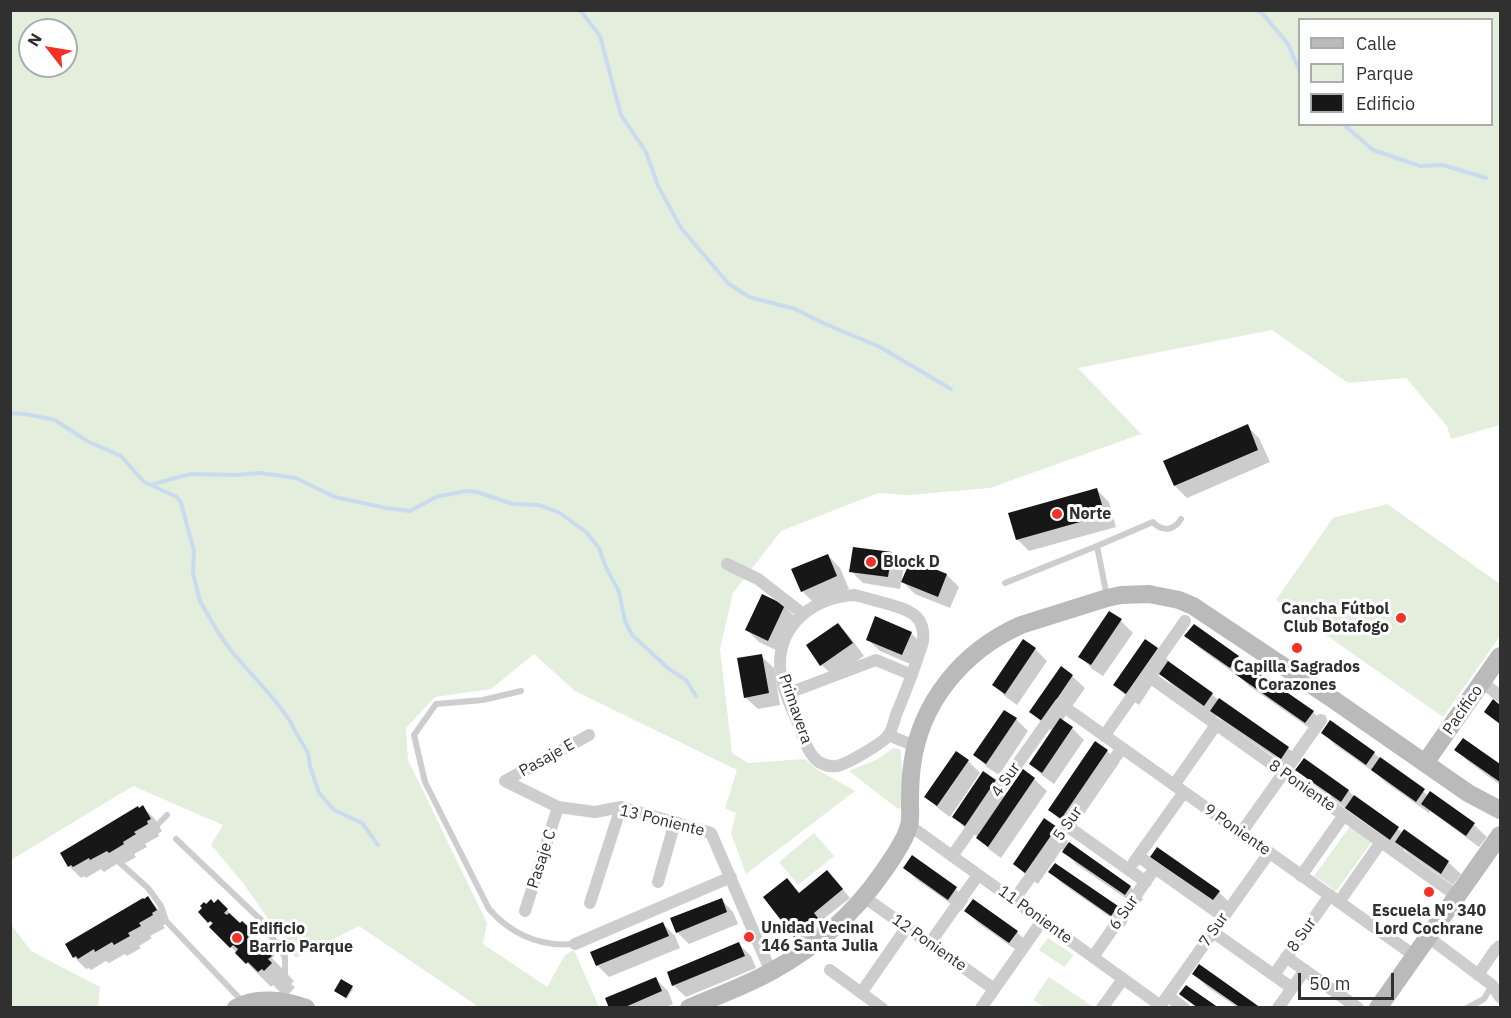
<!DOCTYPE html>
<html>
<head>
<meta charset="utf-8">
<style>
	body { margin:0 }
	#map { position:relative; width:1511px; height:1018px; overflow:hidden; background:#fff; font-family:"IBM Plex Sans",sans-serif }
	canvas { display:block }
	.frame { position:absolute; inset:0; border:12px solid #303030; pointer-events:none }
	.legend { position:absolute; left:1298px; top:18px; width:195px; height:108px; box-sizing:border-box; background:#fff; border:2px solid #acacac; margin:0; padding:8px 10px; list-style:none; font-size:18px; color:#303030 }
	.legend li { display:flex; align-items:center; gap:12px; height:30px }
	.legend b { width:30px; border:2px solid #acacac }
	.north { position:absolute; left:18px; top:18px; width:60px; height:60px; box-sizing:border-box; background:#fff; border:2px solid #acacac; border-radius:50%; rotate:301deg; font-size:16px; font-weight:700; line-height:24px; text-align:center; color:#303030 }
	.north::after { content:''; display:block; margin:auto; width:21px; height:27px; background:#f23227; clip-path:polygon(50% 0,100% 100%,50% 72%,0 100%) }
	.scale { position:absolute; left:1298px; top:973px; width:96px; height:27px; box-sizing:border-box; border:3px solid #303030; border-top:0; padding-left:8px; font-size:18px; line-height:21px; white-space:nowrap; color:#303030; -webkit-text-stroke:4px #fff; paint-order:stroke }
</style>
</head>
<body>
<div id="map">
<canvas width="1511" height="1018"></canvas>
<div class="frame"></div>
<ul class="legend">
<li><b style="height:8px;background:#bababa"></b>Calle</li>
<li><b style="height:16px;background:#e4eedd"></b>Parque</li>
<li><b style="height:16px;background:#171717"></b>Edificio</li>
</ul>
<div class="north">N</div>
<div class="scale">50 m</div>
</div>
<script>
const ctx = document.querySelector('canvas').getContext('2d');
ctx.lineJoin = 'round';
function paint(path, color) { ctx.fillStyle = color; ctx.fill(path, 'evenodd'); }
function strokePath(path, color, width, dash) { ctx.strokeStyle = color; ctx.lineWidth = width; ctx.lineCap = dash ? 'butt' : 'round'; ctx.setLineDash(dash || []); ctx.stroke(path); }
function label(font, color, halo, rows, align = 'center') {
  ctx.font = font + ' "IBM Plex Sans",sans-serif'; ctx.lineWidth = 6; ctx.setLineDash([]); ctx.textBaseline = 'middle'; ctx.strokeStyle = halo; ctx.fillStyle = color; for (const [text, x, y, turn = 0] of rows) {
    ctx.save(); ctx.translate(x, y); ctx.rotate((+turn || 0) * Math.PI / 180); ctx.textAlign = isNaN(turn) ? turn : align; if (halo) ctx.strokeText(text, 0, 0); ctx.fillText(text, 0, 0); ctx.restore();
  }
}
paint(new Path2D(`
	M10,11H1500V425L1451,439L1447,426L1406,378L1348,383L1272,330L1078,368L1141,434L990,488L909,495L878,493L781,531L733,593L720,649L732,753L748,763L805,759L818,770L855,791L746,874L731,833L736,813L725,808L737,770L575,691L534,654L491,689L435,697L406,728L408,760L487,923L483,944L547,987L565,955L574,950L599,1007H479L359,926L296,958L243,883L211,845L223,825L133,786L11,860ZM1300,20H1492V124H1300ZM30,30H66V66H30Z
	M1387,504L1500,584V636L1443,717L1276,600L1333,518Z
	M894,748L900,749L901,756L904,806L898,809L849,771L876,760Z
	M1351,825L1374,839L1336,891L1314,876Z
	M814,833L834,856L798,885L779,862Z
	M10,923L31,951L100,987L98,1007H11Z
	M1048,938L1074,955L1064,967L1039,950Z
	M1049,977L1092,1006L1091,1007H1044L1033,1000Z`), '#e4eedd');
paint(new Path2D(`
	M1247,426L1259,438L1270,462L1187,498L1175,486L1165,462Z
	M1097,490L1109,502L1116,527L1029,551L1017,539Z
	M891,554L904,566L900,589L863,583L851,571Z
	M828,555L840,568L849,589L814,603L802,591Z
	M912,561L947,575L959,587L950,608L915,594L903,582Z
	M784,606L796,618L780,652L759,642L747,630Z
	M1110,613L1121,621L1133,633L1103,676L1092,669L1080,656Z
	M838,624L850,637L864,656L834,677L822,665Z
	M911,633L923,645L915,666L880,651L867,639Z
	M1186,636L1238,657L1247,666L1313,712L1325,724L1318,734L1249,686L1241,678L1199,648Z
	M1035,649L1047,661L1017,705L1006,697L994,685Z
	M1157,649L1169,661L1167,663L1212,694L1219,701V700L1288,748L1301,760L1293,770L1224,723L1217,716L1216,717L1173,686L1160,673L1139,705L1127,697L1115,685Z
	M761,656L774,668L780,705L758,709L745,697Z
	M1061,668L1072,676L1085,688L1062,721L1072,728L1084,740L1054,784L1043,776L1031,764L1053,731L1043,724L1031,712Z
	M1005,712L1016,719L1028,731L999,775L987,767L975,755Z
	M1331,722L1374,753L1382,760L1429,796L1431,793L1474,825L1487,837L1479,847L1430,811L1429,813L1385,782L1378,775L1335,745L1323,732Z
	M1464,740L1500,766V785L1469,762L1456,750Z
	M1107,751L1119,763L1073,830L1062,822L1050,810Z
	M1305,760L1349,791L1356,799L1403,833L1405,831L1448,862L1461,874L1453,885L1409,854L1404,849L1403,851L1310,782L1297,770Z
	M968,761L980,773L950,817L939,809L926,797Z
	M984,773L995,781L1008,794L1034,779L1047,791L1001,858L990,850L978,837L966,829L954,817Z
	M143,807L155,819L162,831L158,834L159,836L145,844L147,847L134,854L136,857L122,865L120,862L104,872L101,869L86,878L84,876L81,878L69,866Z
	M1056,828L1068,841L1067,843L1130,887L1143,899L1137,906L1076,864L1062,849L1038,884L1027,876L1015,864Z
	M1152,856L1219,892L1231,904L1226,911L1164,869Z
	M905,868L956,889L968,901L961,911L917,880Z
	M1050,872L1117,907L1129,919L1124,927L1063,884Z
	M835,880L850,898L821,921L825,926L803,944L795,936L799,894Z
	M148,898L160,911L168,923L163,925L165,928L150,936L152,938L139,946L141,948L127,956L125,954L109,963L106,961L91,970L89,968L86,969L74,957Z
	M721,899L733,912L738,924L689,944L677,932Z
	M218,901L241,924L242,923L275,955L272,958L294,981L291,984L295,987L289,994L287,992L283,995L273,985L271,987L211,927L213,925L200,912L214,905Z
	M966,911L1017,932L1029,944L1022,954L978,923Z
	M663,924L675,936L680,948L609,977L597,965Z
	M739,944L751,956L756,968L686,997L673,985Z
	M1194,974L1259,1008H1238L1206,986Z
	M656,979L668,991L673,1004L664,1008H610Z
	M352,987L353,989L347,999L337,992Z`), '#0003');
strokePath(new Path2D(`
	M580,10L600,36L621,115L646,152L658,186L681,228L728,283L749,297L795,309L823,323L880,347L951,389
	M1255,10L1262,13L1288,44L1300,72
	M1343,124L1373,150L1420,166L1443,165L1486,178
	M10,413L25,414L55,420L87,441L121,456L144,482L177,497L181,503L194,551L193,573L200,601L216,629L232,652L272,697L289,719L295,731L308,753L310,766L319,793L334,810L362,823L378,845
	M150,485L190,474L237,475L260,473L296,478L335,497L386,508L410,511L436,497L466,491L477,492L513,504L539,505L560,513L586,532L599,548L605,565L619,592L625,621L632,635L669,669L686,680L696,696`), '#c9dbef', 4);
paint(new Path2D(`
	M1248,424L1258,450L1174,486L1163,461Z
	M1097,488L1105,515L1016,540L1008,513Z
	M853,547L892,552L888,577L849,572Z
	M828,554L837,576L801,592L791,569Z
	M911,559L947,574L938,597L901,582Z
	M762,594L785,605L768,641L745,630Z
	M1109,611L1122,619L1091,665L1078,657Z
	M875,616L912,632L902,655L866,640Z
	M838,623L853,643L820,666L806,645Z
	M1194,624L1239,656L1230,668L1184,636Z
	M1023,639L1036,648L1005,694L992,685Z
	M1145,639L1158,648L1126,694L1113,685Z
	M762,654L769,693L744,698L737,658Z
	M1168,661L1213,693L1204,706L1159,674Z
	M1243,662L1314,711L1305,723L1235,674Z
	M1061,666L1073,675L1042,721L1029,712Z
	M1219,698L1289,747L1281,759L1210,711Z
	M1493,699L1500,705V724L1484,712Z
	M1004,710L1017,718L986,764L973,755Z
	M1060,718L1073,727L1042,773L1029,764Z
	M1330,720L1375,752L1366,765L1321,733Z
	M1463,738L1500,764V782L1454,750Z
	M1095,741L1108,750L1061,819L1048,810Z
	M956,751L969,760L937,806L924,797Z
	M1380,757L1425,789L1416,802L1371,770Z
	M1304,758L1349,790L1341,802L1295,770Z
	M1023,769L1035,778L988,847L976,838Z
	M983,771L996,780L965,826L952,817Z
	M1430,791L1475,823L1466,836L1421,804Z
	M1354,795L1399,827L1390,840L1345,808Z
	M143,805L151,819L147,821L148,824L134,832L136,834L123,842L124,844L109,853L107,851L90,860L89,858L73,867L71,865L68,867L60,853L138,806L139,808Z
	M1044,818L1057,827L1025,873L1013,864Z
	M1404,829L1449,861L1441,874L1395,842Z
	M1069,842L1131,886L1125,895L1062,852Z
	M1157,847L1220,891L1213,900L1150,857Z
	M912,855L957,887L948,900L903,868Z
	M1055,863L1118,906L1111,916L1048,872Z
	M827,870L843,889L814,913L818,918L794,937L763,897L787,878L799,893Z
	M148,896L157,910L152,913L153,915L139,923L141,926L128,933L130,936L114,945L112,942L95,952L94,949L78,959L76,956L73,958L65,944L143,898L144,899Z
	M722,898L727,912L676,933L670,918Z
	M211,899L214,903L218,899L228,909L224,913L227,915L229,913L240,923L242,921L252,930L249,934L258,943L255,946L258,949L261,946L272,956L268,959L272,963L264,971L262,969L258,972L248,962L246,964L235,953L238,949L233,945L230,948L209,927L213,923L210,921L208,923L198,912L202,908L200,906L204,902L206,904Z
	M973,899L1018,931L1009,943L964,911Z
	M663,922L669,936L596,966L590,952Z
	M739,942L745,956L672,986L667,972Z
	M1199,964L1261,1008H1241L1192,974Z
	M656,977L662,991L623,1008H609L605,998Z
	M341,979L353,986L346,998L334,991Z
	M1186,985L1219,1008H1198L1179,994Z`), '#171717');
strokePath(new Path2D(`
	M1097,546L1107,597
	M1005,583L1097,546L1153,522C1162,532 1174,531 1181,519
	M521,691L483,700L436,704L414,735L425,782L489,909C512,935 541,947 575,944
	M167,815L120,863L148,888L161,906L166,921L243,1002
	M176,839L261,920L285,957V999
	M1467,1008L1484,999L1492,985`), '#cdcdcd', 6);
strokePath(new Path2D(`
	M727,564L758,579L803,614
	M855,595C866,598 877,601 888,604C909,610 926,615 923,642C915,667 906,691 896,715C894,721 892,731 888,736C881,744 847,764 837,766C831,767 824,765 819,762C807,754 803,735 798,723C790,705 781,686 780,666C779,623 815,597 855,595Z
	M1147,675L1457,896
	M1482,682L1500,696
	M786,694L876,660L912,675
	M888,735L915,746
	M1104,736L1185,621
	M505,781L558,807L595,812L621,807L711,833L771,972
	M505,781L589,735
	M1174,785L1216,725
	M909,825L1161,1006
	M1067,826L1146,882
	M1241,833L1321,720
	M952,856L1060,704L1415,956
	M1138,856L1224,917
	M1134,862L1184,792
	M1301,876L1344,815
	M658,882L675,822
	M864,897L994,989
	M1014,900L1122,748
	M1339,902L1381,842
	M590,903L621,807
	M525,911L558,807
	M1213,932L1292,988
	M1428,937L1492,985L1500,997
	M930,943L978,875
	M575,944L731,877
	M1093,957L1155,868
	M1286,957L1358,1008
	M830,970L882,1008
	M1274,975L1330,895
	M1478,975L1495,950L1500,946
	M861,993L907,927
	M1168,996L1184,1008
	M981,1008L1042,921
	M1102,1008L1123,979
	M1159,1008L1269,853
	M1278,1008L1305,970`), '#cdcdcd', 12);
strokePath(new Path2D(`
	M1425,763L1500,656
	M236,1008C256,996 285,1000 306,1008
	M689,1008C716,996 746,986 772,971C816,947 854,914 883,872C890,862 907,837 909,825C911,819 910,812 910,806C910,793 910,779 912,766C920,702 963,651 1021,625L1107,598L1121,595L1149,594L1179,600L1193,606L1334,700L1468,793L1500,810
	M1378,1008L1500,835`), '#bababa', 18);
for (const [x, y, r, color] of [
	[1057,514,6,"#f23227"],
	[871,562,6,"#f23227"],
	[1401,618,6,"#f23227"],
	[1297,648,6,"#f23227"],
	[1429,892,6,"#f23227"],
	[749,937,6,"#f23227"],
	[237,938,6,"#f23227"]
]) { const dot = new Path2D(); dot.arc(x, y, r, 0, 2 * Math.PI); ctx.fillStyle = color; ctx.fill(dot); strokePath(dot, '#fff', 2); }
label('bold 16px', '#303030', '#fff', [
	["Norte",1069,514],
	["Block D",883,562],
	["Cancha Fútbol",1389,609,"right"],
	["Club Botafogo",1389,627,"right"],
	["Capilla Sagrados",1297,667,"center"],
	["Corazones",1297,685,"center"],
	["Escuela N° 340",1429,911,"center"],
	["Lord Cochrane",1429,929,"center"],
	["Unidad Vecinal",761,928],
	["146 Santa Julia",761,946],
	["Edificio",249,929],
	["Barrio Parque",249,947]
], 'left');
label('16px', '#303030', '#fff', [
	["Primavera",795,709,71],
	["Pacífico",1463,710,-55],
	["Pasaje E",547,758,-29],
	["4 Sur",1006,780,-55],
	["8 Poniente",1302,786,35],
	["13 Poniente",662,821,14],
	["5 Sur",1068,824,-55],
	["9 Poniente",1237,830,35],
	["Pasaje C",542,859,-72],
	["6 Sur",1124,913,-55],
	["11 Poniente",1035,915,36],
	["7 Sur",1214,930,-55],
	["8 Sur",1302,935,-55],
	["12 Poniente",929,943,35]
]);
</script>
</body>
</html>
